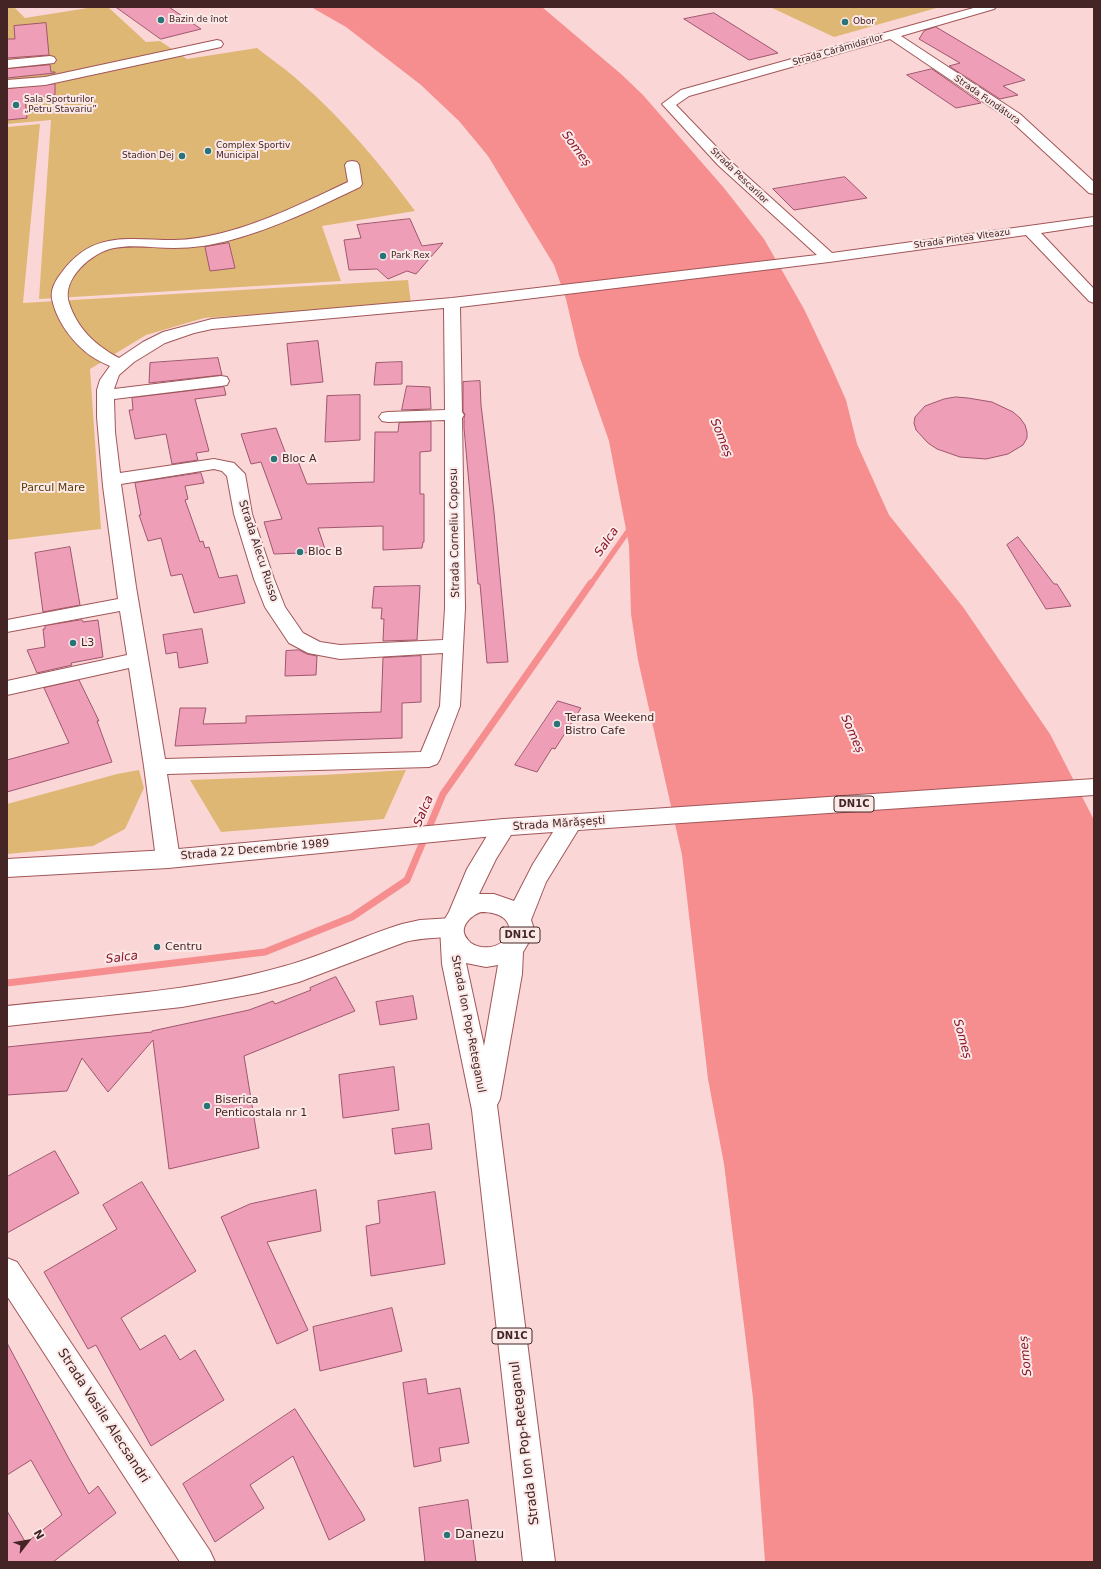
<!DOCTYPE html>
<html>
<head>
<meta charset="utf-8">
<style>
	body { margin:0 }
	#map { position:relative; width:1101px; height:1569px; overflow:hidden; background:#fad7d6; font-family:"DejaVu Sans",sans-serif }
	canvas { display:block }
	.frame { position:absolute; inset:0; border:8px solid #452425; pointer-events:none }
	.north { position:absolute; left:8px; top:1521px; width:40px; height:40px; -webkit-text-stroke:3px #fbe9e8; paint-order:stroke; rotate:59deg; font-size:11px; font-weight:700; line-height:16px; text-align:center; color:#452425 }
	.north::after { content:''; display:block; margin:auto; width:14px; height:18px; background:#452425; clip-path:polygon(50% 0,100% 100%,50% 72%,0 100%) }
</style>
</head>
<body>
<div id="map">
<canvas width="1101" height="1569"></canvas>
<div class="frame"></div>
<div class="north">N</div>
</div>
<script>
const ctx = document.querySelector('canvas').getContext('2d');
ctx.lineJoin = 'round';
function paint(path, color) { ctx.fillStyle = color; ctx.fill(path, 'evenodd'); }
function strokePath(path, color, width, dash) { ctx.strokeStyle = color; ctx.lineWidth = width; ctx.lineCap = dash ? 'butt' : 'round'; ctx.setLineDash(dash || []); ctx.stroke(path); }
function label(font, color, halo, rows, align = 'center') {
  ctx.font = font + ' "DejaVu Sans",sans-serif'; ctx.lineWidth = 4; ctx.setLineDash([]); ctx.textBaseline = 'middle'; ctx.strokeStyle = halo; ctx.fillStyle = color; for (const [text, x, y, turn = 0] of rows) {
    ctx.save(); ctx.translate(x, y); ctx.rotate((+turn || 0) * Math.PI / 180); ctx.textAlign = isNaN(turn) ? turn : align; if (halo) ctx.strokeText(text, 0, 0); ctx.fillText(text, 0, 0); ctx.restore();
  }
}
paint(new Path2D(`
	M7,7H14L25,18L94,7H108L146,42L160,41L187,59L257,48C271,59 287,70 300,82C344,120 381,165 415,211L322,226L341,281L39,299L51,120L7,124Z
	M770,7H940L834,37Z
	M40,124L23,303L408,280L411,304L204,318L146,335L90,369L101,529L7,540V127Z
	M139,770L144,788L125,829L93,846L7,854V804L117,774Z
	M406,770L384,819L221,832L190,780L323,775Z`), '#dfb775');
paint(new Path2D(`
	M311,7H542L621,74L643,95L724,188L764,239L804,309L831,366L846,400L857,444L889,515L963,607L1050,734L1094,820V1562H765L753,1398L724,1164L708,1079L682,855L638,660L631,614L629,545L609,441L579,355L566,299L554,265L488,156L459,121L421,85L346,27Z`), '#f68e90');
strokePath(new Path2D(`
	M591,584L631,527`), '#f68e90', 5.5);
strokePath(new Path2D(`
	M7,983L265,952L352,917L407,880L443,794L591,583`), '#f68e90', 7);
const building = new Path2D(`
	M116,7H169L201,29L161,39Z
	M714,13L778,53L749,60L684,19Z
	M46,23L49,55L7,58V39H15L14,26Z
	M936,27L1025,80L1003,86L1018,95L1000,99L949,66L960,63L919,39L924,31Z
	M50,65L51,72H55V73L7,78V69Z
	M932,69L981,103L956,108L907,75Z
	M55,84V95L25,99L27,118L7,120V89Z
	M845,177L867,198L794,210L773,189Z
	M410,219L422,246L443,243L416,274L407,271L388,279L377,269L349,270L344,240L361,238L357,225Z
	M229,243L235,268L210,271L205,247Z
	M318,341L323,382L291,385L287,344Z
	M218,358L222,375L149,383L150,363Z
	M402,362V384L374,385L376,363Z
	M480,381L481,405L494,512L508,662L487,663L480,584H478L464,428V418L465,414L463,412V382Z
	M407,386L430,387L431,409L402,410Z
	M224,387L226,395L195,399L209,451L196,453L198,460L172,464L166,434L135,439L129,410H133L132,398Z
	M360,395V440L325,442L327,396Z
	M956,397L968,398L992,402L1013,412L1020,418L1025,425L1027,432V438L1023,445L1008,454L986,459L960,457L937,449L928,443L916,430L914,423L915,417L925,406L944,399Z
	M431,422V451L420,452V494H424V542H423L422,548L383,550V526L318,528L326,552L274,554L264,522L282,519L261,462L251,464L241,434L276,428L287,457L296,456L307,484L374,482L375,432H398L399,423Z
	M201,473L204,483L185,486L188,499L185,500L200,542L203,541L205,548L209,547L219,578L237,575L245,603L194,613L182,574L171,576L161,538L148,541L139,515H141L135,483Z
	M1018,537L1054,584H1057L1071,606L1046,609L1007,545Z
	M70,547L80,605L43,612L35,553Z
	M420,586L417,640L383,641L384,619H381L382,608H372L374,587Z
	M82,620L83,622L98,620L103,657L71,663L72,665L37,673L27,650L45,647L43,629H45V626Z
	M202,629L208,663L179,668L177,652L166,654L163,635Z
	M299,650L307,654L317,656L316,675L285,676L286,651Z
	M421,656V702L402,703V738L175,746L180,708H206L203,724L246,723V716L381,712L383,658Z
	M79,680L99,721H97L112,762L7,792V760L69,743L44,688Z
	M558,701L581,708L555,749L552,748L537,772L515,765Z
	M336,977L355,1011L244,1056L259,1148L169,1169L153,1040L108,1092L82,1058L67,1091L7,1095V1047L152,1032V1031L249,1010L273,1001L275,1004L311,990L310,988Z
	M413,996L417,1019L380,1025L376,1002Z
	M394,1067L399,1110L343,1118L339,1075Z
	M429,1124L432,1149L395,1154L392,1129Z
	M55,1151L79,1193L7,1233V1177Z
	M142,1182L196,1271L121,1318L140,1350L165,1335L180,1360L195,1350L224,1400L151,1446L96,1345L88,1349L44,1272L117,1229L103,1205Z
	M316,1190L321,1231L267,1242L308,1330L277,1344L221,1217L250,1204Z
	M435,1192L445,1264L371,1276L366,1226L380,1223L378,1201Z
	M392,1308L402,1351L320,1371L313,1327Z
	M7,1343L69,1459L89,1494L98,1486L116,1513L53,1562H7V1511L26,1543L62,1515L31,1460L7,1475Z
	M426,1379L428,1394L460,1388L469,1443L439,1448L441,1461L414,1467L403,1383Z
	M295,1409L361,1512L365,1520L329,1540L293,1456L250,1485L264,1508L215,1542L183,1484Z
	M468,1500L476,1562H425L419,1508Z`);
paint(building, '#ee9eb7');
strokePath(building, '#9f566f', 1);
const minor = new Path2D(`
	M977,7H996L994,9L901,36L1020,114L1094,182V194L1089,193L1010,120L890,39L689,96L676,105L728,159L832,253L1094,217V225L1041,233L1094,289V303L1089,301L1026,235L829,262L460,307L462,412L464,415L462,418L465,608L460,706L440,759L437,764L429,767L167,774L180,859L176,865L168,868L160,865L156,859L144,766L129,668L7,695V681L127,655L120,611L7,632V620L118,599L103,486L97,417V390L100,380L110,366C103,363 97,360 91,356C74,344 58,323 53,303C49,291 55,281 62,272C93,230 129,240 174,240C190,240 206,237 222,233C266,222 307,201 348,182L345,165L347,162L352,161L357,162L359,165L362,184L360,187C318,207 276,228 231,240C213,245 193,248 174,248C154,248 133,244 114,248C92,252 61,279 69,303C77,328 96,346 119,358L143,342L163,332L212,319L452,298L817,255L718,165L662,104L681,90ZM444,308L445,410L388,412L382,413L379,417L382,421L388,422L445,420V608L443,640L340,645L320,642L303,633L285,607L274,579L252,514L245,474L234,463L214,459L120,473L115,432L114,399L221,386L227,385L229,381L227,377L221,376L114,389L119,375L134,362L165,343L194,333L212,329ZM214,469L222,471L227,476L234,514L254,579L265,607L289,643L308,653L340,659L443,653L440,706L421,752L165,759L136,587L121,484Z
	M217,40L221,41L223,44L221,47L45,85L7,88V80L45,77Z
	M50,56L54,57L56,60L54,63L7,68V60Z
	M452,918L460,920L464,927L460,934C443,939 423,937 405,942L299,982L258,993L182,1007L7,1026V1006C100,996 195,992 285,966C325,955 363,936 402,924L420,920Z
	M7,1258L17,1262L210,1551L215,1562H180L7,1296Z`);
const major = new Path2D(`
	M504,819L512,821L515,827L512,833L504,835L168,868L7,877V859L168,850Z`);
const highway = new Path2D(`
	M1094,779V795L578,830L546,882L531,920L533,926L532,937L523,952L522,974L500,1099L497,1105L555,1562H523L472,1110L442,964L440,927L449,912L467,869L496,821L504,819ZM553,832L533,864L514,901L494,894H479L496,859L511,835ZM481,912C524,912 513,951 481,947C476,946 471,944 468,940C457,928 470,916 481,912ZM466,963L486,967L498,965L484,1046Z`);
strokePath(minor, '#a25658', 2);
strokePath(major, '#a25658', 2);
strokePath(highway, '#a25658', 2);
paint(minor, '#fff');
paint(major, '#fff');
paint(highway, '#fff');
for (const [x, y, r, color] of [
	[161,20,4,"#297477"],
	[845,22,4,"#297477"],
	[16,105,4,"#297477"],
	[208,151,4,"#297477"],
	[182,156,4,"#297477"],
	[383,256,4,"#297477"],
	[274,459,4,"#297477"],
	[300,552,4,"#297477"],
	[73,643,4,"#297477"],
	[557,724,4,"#297477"],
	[157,947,4,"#297477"],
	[207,1106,4,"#297477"],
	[447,1535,4,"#297477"]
]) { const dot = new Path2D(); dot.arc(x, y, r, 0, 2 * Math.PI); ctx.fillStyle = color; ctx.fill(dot); strokePath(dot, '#fbe9e8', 1.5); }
label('9px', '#452425', '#fbe9e8', [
	["Bazin de înot",169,20],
	["Obor",853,22],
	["Sala Sporturilor",24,100],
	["„Petru Stavariu”",24,110],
	["Complex Sportiv",216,146],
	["Municipal",216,156],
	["Stadion Dej",174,156,"right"],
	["Park Rex",391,256]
], 'left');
label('9px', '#452425', '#fbe9e8', [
	["Strada Cărămidarilor",838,50,-16],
	["Strada Fundătura",987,100,35],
	["Strada Pescarilor",739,176,44],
	["Strada Pintea Viteazu",962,239,-8]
]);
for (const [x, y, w] of [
	[854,804,40],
	[520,935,40],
	[512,1336,40]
]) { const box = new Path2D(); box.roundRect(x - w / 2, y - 8, w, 16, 3); ctx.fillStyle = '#fbe9e8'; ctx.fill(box); strokePath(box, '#452425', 1); }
label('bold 10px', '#452425', null, [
	["DN1C",854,804],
	["DN1C",520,935],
	["DN1C",512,1336]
]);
label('11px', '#452425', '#fbe9e8', [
	["Bloc A",282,459],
	["Bloc B",308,552],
	["L3",81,643],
	["Terasa Weekend",565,718],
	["Bistro Cafe",565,731],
	["Centru",165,947],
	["Biserica",215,1100],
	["Penticostala nr 1",215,1113]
], 'left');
label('11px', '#583d07', '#fbe9e8', [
	["Parcul Mare",53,488]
]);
label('11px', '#452425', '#fbe9e8', [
	["Strada Corneliu Coposu",455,533,-91],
	["Strada Alecu Russo",258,551,72],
	["Strada Mărășești",559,824,-4],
	["Strada 22 Decembrie 1989",255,850,-5],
	["Strada Ion Pop-Reteganul",468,1024,79]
]);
label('italic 12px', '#891327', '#fbe9e8', [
	["Someș",576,149,54],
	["Someș",721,438,68],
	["Salca",607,542,-55],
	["Someș",852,734,66],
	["Salca",424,811,-67],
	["Salca",122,958,-7],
	["Someș",962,1039,75],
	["Someș",1026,1356,-96]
]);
label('13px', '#452425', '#fbe9e8', [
	["Strada Vasile Alecsandri",103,1416,57],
	["Strada Ion Pop-Reteganul",525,1443,-97]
]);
label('13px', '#452425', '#fbe9e8', [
	["Danezu",455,1535]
], 'left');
</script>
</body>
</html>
